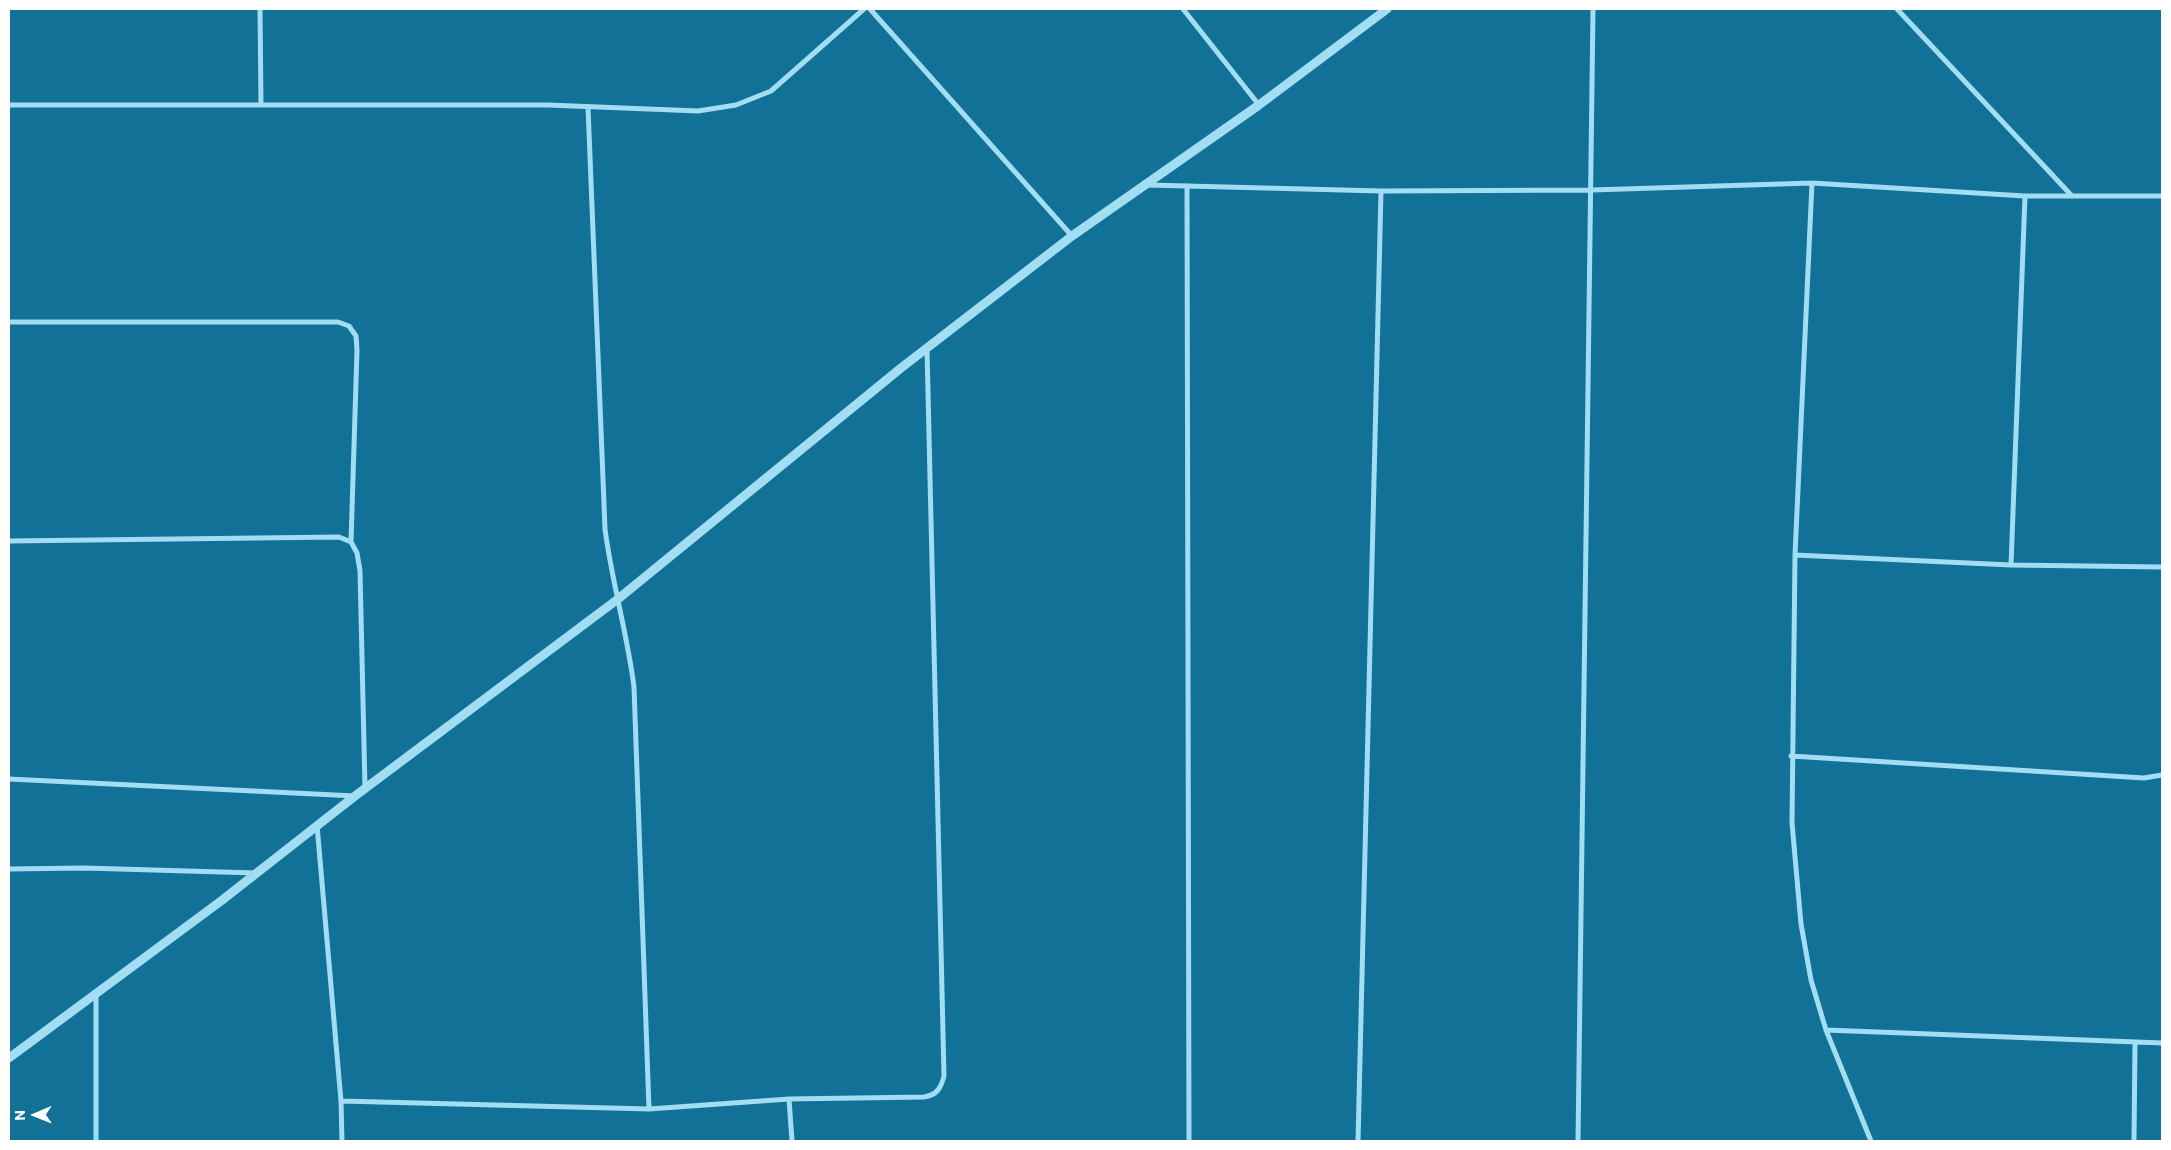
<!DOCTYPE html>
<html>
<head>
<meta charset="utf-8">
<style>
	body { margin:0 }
	#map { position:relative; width:2171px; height:1150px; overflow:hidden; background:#127196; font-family:Commissioner,sans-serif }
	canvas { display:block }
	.frame { position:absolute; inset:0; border:10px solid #fff; pointer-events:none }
	.north { position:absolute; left:10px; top:1090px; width:50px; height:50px; -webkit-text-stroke:4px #127196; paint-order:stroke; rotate:269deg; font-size:14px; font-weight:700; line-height:20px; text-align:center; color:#fff }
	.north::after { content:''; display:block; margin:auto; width:18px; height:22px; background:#fff; clip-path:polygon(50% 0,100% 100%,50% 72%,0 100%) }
</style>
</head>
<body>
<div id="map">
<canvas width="2171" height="1150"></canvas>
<div class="frame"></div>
<div class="north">N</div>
</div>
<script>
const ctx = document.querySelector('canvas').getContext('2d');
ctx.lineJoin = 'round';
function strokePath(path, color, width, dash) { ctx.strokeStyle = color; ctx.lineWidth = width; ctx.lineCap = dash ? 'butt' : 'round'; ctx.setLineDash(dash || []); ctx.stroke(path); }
strokePath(new Path2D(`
	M260,9L261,105
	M870,9L1072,236
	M1183,9L1259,105
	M1897,9L2072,196
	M9,105H548L698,111L736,105L771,91L864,9
	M588,107L605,529C612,583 627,632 634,687L649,1109
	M1812,183L1795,555L1792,823L1801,924L1811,980L1826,1030L1871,1141
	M1148,185L1381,191L1592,190L1812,183L2025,196H2162
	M1187,186L1189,1141
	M9,322H338L349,326L356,336L357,350L351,542
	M9,541L339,537L351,542L357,553L360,571L365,788
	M1795,555L2011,565L2162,567
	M2011,565L2025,196
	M1791,756L2144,778L2162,775
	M9,779L355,796
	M317,825L341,1101L342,1141
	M9,869L84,868L256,873
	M1826,1030L2162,1043
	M789,1099L792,1141
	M341,1101L649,1109L789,1099L924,1097C937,1095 941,1088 944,1076L927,349
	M96,1141V994
	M1358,1141L1381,191
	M1578,1141L1593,9
	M2134,1141L2135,1042`), '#a2ddf3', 5);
strokePath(new Path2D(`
	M9,1058L221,901L355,796L618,599L901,368L1072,236L1259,105L1387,9`), '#a2ddf3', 9);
</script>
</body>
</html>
